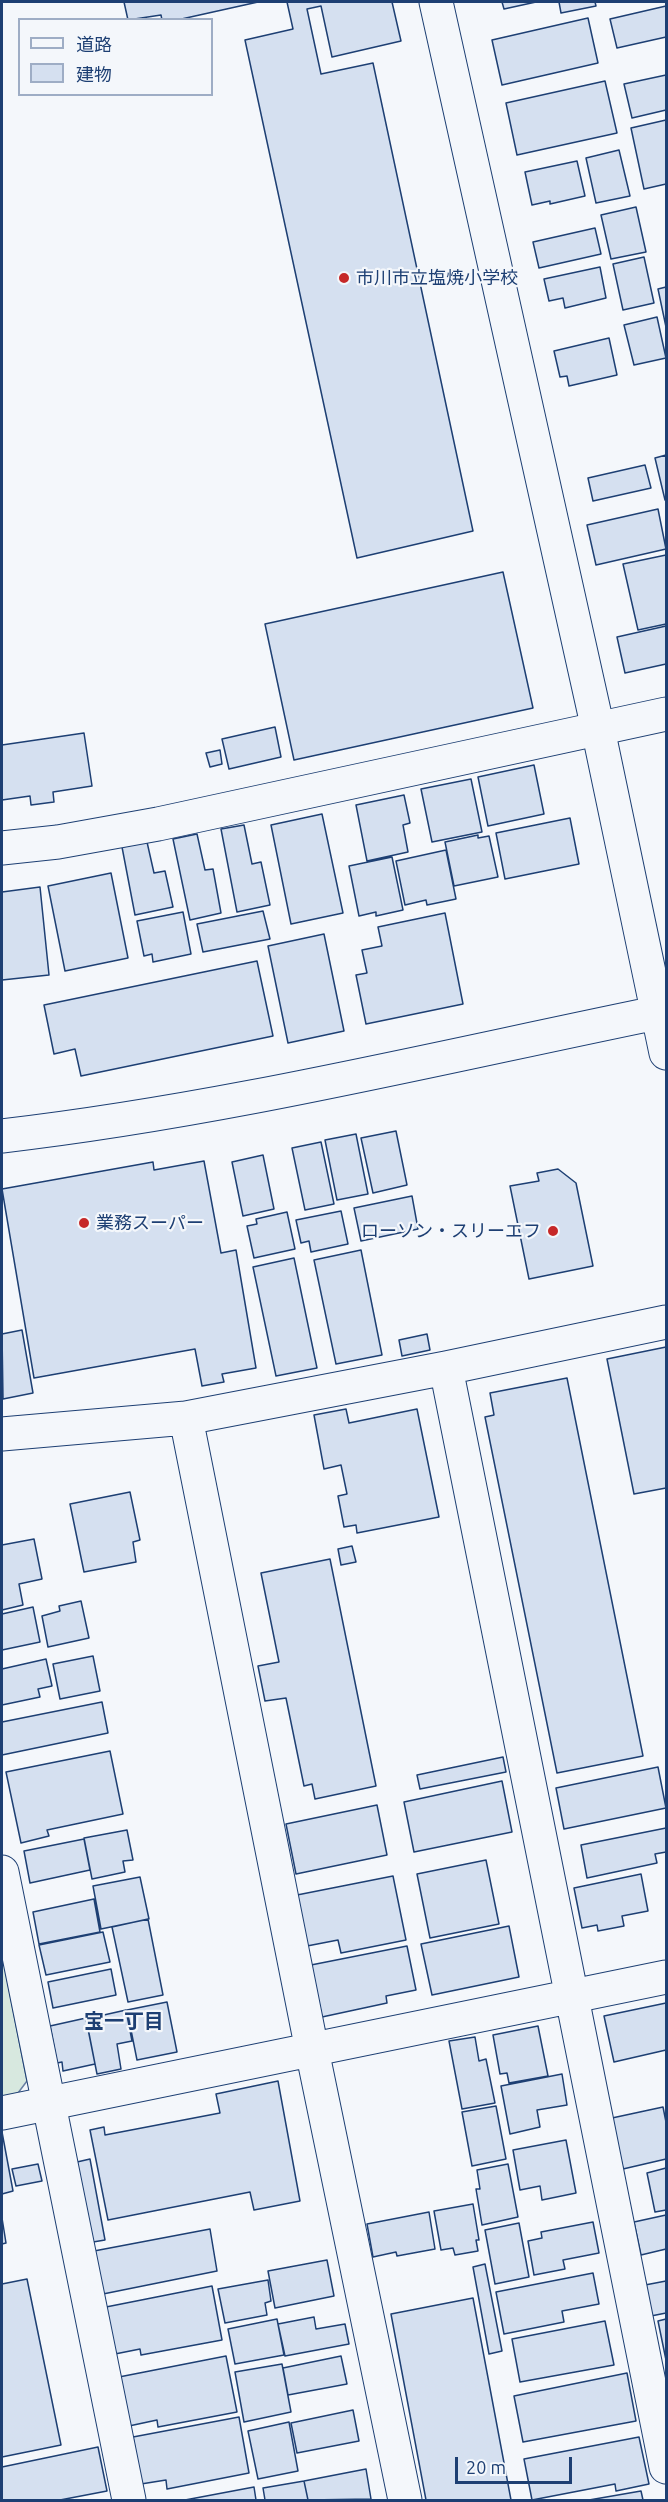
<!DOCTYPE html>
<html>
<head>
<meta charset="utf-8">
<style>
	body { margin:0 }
	#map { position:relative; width:668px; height:2502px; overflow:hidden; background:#f4f7fb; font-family:Ubuntu,"Noto Sans JP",sans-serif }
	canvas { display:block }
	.frame { position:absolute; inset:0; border:3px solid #1d3f73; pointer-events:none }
	.legend { position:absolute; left:18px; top:18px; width:195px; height:78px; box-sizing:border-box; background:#f4f7fb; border:2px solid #9eadc5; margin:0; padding:8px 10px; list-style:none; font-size:18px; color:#1d3f73 }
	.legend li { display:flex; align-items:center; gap:12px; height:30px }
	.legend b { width:30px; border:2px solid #9eadc5 }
	.scale { position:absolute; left:455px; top:2457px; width:117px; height:27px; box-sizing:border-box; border:3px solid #1d3f73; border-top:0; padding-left:8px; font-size:18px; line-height:21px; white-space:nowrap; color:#1d3f73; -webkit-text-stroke:4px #f4f7fb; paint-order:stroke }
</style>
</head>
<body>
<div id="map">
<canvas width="668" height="2502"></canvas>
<div class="frame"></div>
<ul class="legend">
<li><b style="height:8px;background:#f4f7fb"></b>道路</li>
<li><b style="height:16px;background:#d5e0f0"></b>建物</li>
</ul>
<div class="scale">20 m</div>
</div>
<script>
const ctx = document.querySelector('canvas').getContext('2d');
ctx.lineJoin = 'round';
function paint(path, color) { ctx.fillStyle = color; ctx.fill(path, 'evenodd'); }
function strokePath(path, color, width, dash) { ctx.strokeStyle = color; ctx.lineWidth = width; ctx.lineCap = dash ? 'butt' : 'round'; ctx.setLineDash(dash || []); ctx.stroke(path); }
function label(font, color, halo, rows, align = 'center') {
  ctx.font = font + ' Ubuntu,"Noto Sans JP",sans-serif'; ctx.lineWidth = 4.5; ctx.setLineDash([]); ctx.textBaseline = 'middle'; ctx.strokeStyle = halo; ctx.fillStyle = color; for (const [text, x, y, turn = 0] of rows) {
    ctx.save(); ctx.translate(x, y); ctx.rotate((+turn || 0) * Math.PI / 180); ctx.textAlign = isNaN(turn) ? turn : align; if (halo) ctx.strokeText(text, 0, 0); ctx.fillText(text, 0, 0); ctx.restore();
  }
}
const green = new Path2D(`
	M2,1953L27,2081L15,2097L2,2100Z`);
paint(green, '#d7e8df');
strokePath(green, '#687fa3', 1.5);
const building = new Path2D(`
	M124,2H258L177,20H162L161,15L128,20Z
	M287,2H392L401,41L332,57L321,6L307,9L321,74L373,63L473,531L357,558L245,40L293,29Z
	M502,2H536L504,9Z
	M559,2H595L596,6L561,13Z
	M666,6V37L617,48L610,19Z
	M588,18L598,63L502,85L492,40Z
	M666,75V110L632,118L624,84Z
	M605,81L617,133L517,155L506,103Z
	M666,120V184L644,189L631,128Z
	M619,150L630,196L596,203L586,158Z
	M577,161L585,196L550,204V201L532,205L525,172Z
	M636,207L646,252L611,259L601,215Z
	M595,228L601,254L539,268L533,242Z
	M644,257L654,303L623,310L613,264Z
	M600,267L606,298L565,308L563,298L549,301L544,279Z
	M666,287V327L658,289Z
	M657,317L666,358L634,365L624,325Z
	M609,338L617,375L569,386L567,376L560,377L554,351Z
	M666,455V500H665L655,458Z
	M645,465L651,488L593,501L588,478Z
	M658,509L666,549L596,565L587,525Z
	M666,555V624L638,630L623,564Z
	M503,572L533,708L294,760L265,624Z
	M666,626V664L625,673L617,637Z
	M275,727L281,757L229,769L222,739Z
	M84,733L92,786L53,792L54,802L31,805L30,796L2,800V745Z
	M220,750L222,764L210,767L206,753Z
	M534,765L544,814L488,826L478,777Z
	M471,779L482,832L432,842L421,789Z
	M404,795L410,823L403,825L408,852L367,861L356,805Z
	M322,814L343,913L291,924L271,825Z
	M570,818L579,864L505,879L496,833Z
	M244,825L252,864L261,862L270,905L237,912L221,829Z
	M197,834L205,870L213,869L221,913L190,920L173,839Z
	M478,835V838L489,836L498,877L454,886L445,842Z
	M147,842L154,873L165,871L173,907L135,915L122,847Z
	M446,850L456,899L427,905L426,900L405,905L396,861Z
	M392,857L403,910L376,916V912L359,916L349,866Z
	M111,873L128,958L65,971L48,886Z
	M40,887L49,975L2,980V892Z
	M263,911L270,939L203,952L197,924Z
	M183,912L191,954L153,962L152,954L144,956L137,921Z
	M445,913L463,1004L366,1024L356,975L367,973L362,950L382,946L378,927Z
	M324,934L344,1031L288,1043L268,946Z
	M257,961L273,1036L81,1076L75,1049L54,1054L44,1005Z
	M396,1131L407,1185L373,1193L361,1138Z
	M356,1134L368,1194L337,1200L325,1140Z
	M321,1142L334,1204L305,1210L292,1148Z
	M263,1155L274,1209L243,1216L232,1162Z
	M204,1161L221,1253L236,1250L256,1368L222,1374L224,1382L202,1386L195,1349L34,1378L2,1189L153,1162L154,1170Z
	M558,1169L576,1183L593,1266L529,1279L510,1186L539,1181L537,1173Z
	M412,1196L418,1229L361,1241L354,1208Z
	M341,1211L348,1244L311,1252L309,1241L301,1243L296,1220Z
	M287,1212L295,1249L254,1258L247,1226L257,1224L256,1219Z
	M361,1250L382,1355L336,1364L314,1260Z
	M294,1258L317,1368L276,1376L253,1267Z
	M22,1330L33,1393L3,1399L2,1334Z
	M427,1334L430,1350L402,1356L399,1340Z
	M666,1347V1488L634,1494L607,1359Z
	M567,1378L643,1756L557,1773L485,1417L494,1415L490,1393Z
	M346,1409L349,1423L417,1409L439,1517L357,1533L356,1525L344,1527L338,1496L347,1494L341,1465L324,1469L314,1415Z
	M130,1492L140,1540L133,1542L136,1562L84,1572L70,1504Z
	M34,1539L42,1579L19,1584L23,1605L2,1610V1545Z
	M352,1546L356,1562L341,1565L338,1549Z
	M330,1559L376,1786L315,1799L312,1784L304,1786L286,1698L265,1701L258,1666L279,1662L261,1573Z
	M81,1601L89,1638L48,1647L42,1616L60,1611L59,1606Z
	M33,1607L40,1642L2,1650V1614Z
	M93,1656L100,1691L60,1699L53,1664Z
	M46,1659L52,1686L38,1689L40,1697L2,1705V1669Z
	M102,1702L108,1733L2,1755V1722Z
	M110,1751L123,1814L47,1830L49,1836L21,1843L6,1772Z
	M503,1757L506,1772L420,1789L417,1775Z
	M658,1767L666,1808L564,1829L556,1788Z
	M502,1781L512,1832L414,1852L404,1802Z
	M377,1805L387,1855L296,1874L286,1824Z
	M666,1828V1852L655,1854L657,1863L587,1878L581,1845Z
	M127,1830L133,1860L123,1861L125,1872L92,1879L84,1838Z
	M84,1839L90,1870L30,1883L24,1851Z
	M486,1860L499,1924L430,1938L417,1874Z
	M641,1874L648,1911L622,1916L624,1926L598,1931L597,1925L582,1928L574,1888Z
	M393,1876L406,1940L341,1953L338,1940L307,1946L297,1895Z
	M140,1877L149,1919L101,1929L93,1886Z
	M94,1899L100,1932L39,1944L33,1912Z
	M148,1919L163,1995L128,2002L112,1927Z
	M509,1926L519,1977L432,1995L421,1944Z
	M103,1932L110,1962L46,1975L39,1945Z
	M407,1946L416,1990L386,1996L387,2003L322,2017L311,1965Z
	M111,1969L116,1995L53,2008L48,1982Z
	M167,2002L177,2052L137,2060L127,2010Z
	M666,2003V2050L614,2062L604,2016Z
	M126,2010L132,2041L117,2044L121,2069L97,2074L86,2019Z
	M86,2018L95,2064L63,2071L62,2062L57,2063L50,2026Z
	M538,2026L548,2076L509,2083L507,2073L500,2074L493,2035Z
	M475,2037L479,2061L486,2059L495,2103L462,2109L449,2041Z
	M562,2074L567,2105L537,2110L540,2127L510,2134L501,2086Z
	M278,2081L300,2201L254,2210L250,2192L108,2220L90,2130L104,2127L105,2135L220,2113L216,2094Z
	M496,2106L506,2159L472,2166L462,2112Z
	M663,2107L666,2122V2159L623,2169L612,2118Z
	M2,2132L13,2191L2,2194Z
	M566,2140L576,2193L542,2200L540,2186L520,2190L513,2150Z
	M90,2159L105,2240L93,2242L77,2162Z
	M38,2164L42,2181L16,2186L12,2169Z
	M508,2164L518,2217L482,2225L476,2189H480L477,2170Z
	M666,2168V2210L655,2212L647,2173Z
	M473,2204L479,2240H476L478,2251L455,2255L453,2248L441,2250L434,2211Z
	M429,2212L435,2249L397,2256L396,2252L373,2257L367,2224Z
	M666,2215V2249L641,2255L634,2222Z
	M2,2218L6,2243L2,2244Z
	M593,2222L599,2253L563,2260L565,2269L534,2275L528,2241L542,2238L541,2232Z
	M519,2223L529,2277L495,2284L485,2230Z
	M210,2229L217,2271L103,2294L94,2251Z
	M327,2260L334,2296L275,2308L268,2271Z
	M485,2264L502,2351L489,2354L473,2267Z
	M593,2273L599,2304L562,2311L564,2322L504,2334L496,2292Z
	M27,2279L61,2445L2,2457V2284Z
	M268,2280L271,2301L265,2303L267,2315L225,2323L218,2289Z
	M666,2281V2313L651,2316L645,2285Z
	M212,2286L222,2340L141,2355L140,2349L115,2354L106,2307Z
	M473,2298L511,2500H426L391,2314Z
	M314,2317L316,2329L345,2324L349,2344L285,2356L278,2324Z
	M277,2319L284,2355L235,2364L228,2329Z
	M666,2319V2360L658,2321Z
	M605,2321L614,2365L520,2382L512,2339Z
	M226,2356L237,2412L158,2427L157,2420L129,2426L119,2377Z
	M341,2356L347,2384L288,2395L283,2368Z
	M282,2364L291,2412L244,2422L235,2372Z
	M627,2373L636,2421L523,2442L514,2396Z
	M353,2410L359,2441L297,2453L291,2423Z
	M239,2417L249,2473L167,2489L166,2480L141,2484L133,2437Z
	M289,2422L298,2471L258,2479L248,2431Z
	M639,2437L649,2484L616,2491L615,2484L532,2500L524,2459Z
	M98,2447L107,2491L60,2500H2V2467Z
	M366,2469L371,2499L308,2500L304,2481Z
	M304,2481L308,2500H265L263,2488Z
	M254,2487L256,2500H185Z
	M641,2491L643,2500H589Z`);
paint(building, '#d5e0f0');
strokePath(building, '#1d3f73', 1.5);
const street = new Path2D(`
	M2,848L58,842L158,824L666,714
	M446,1368L666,2467
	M186,1418L312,2050L405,2500
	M2,1434L186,1418L446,1368L666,1322
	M2,1872L129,2500
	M2,2113L666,1977`);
const secondary = new Path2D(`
	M436,2L598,729L666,1053
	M2,1136C226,1110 445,1056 666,1011`);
strokePath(street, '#1d3f73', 35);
strokePath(secondary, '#1d3f73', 35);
strokePath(street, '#f4f7fb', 33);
strokePath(secondary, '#f4f7fb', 33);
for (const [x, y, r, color] of [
	[344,278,6,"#c62828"],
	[84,1223,6,"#c62828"],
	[553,1231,6,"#c62828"]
]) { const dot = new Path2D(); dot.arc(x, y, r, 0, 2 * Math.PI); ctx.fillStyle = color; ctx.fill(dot); strokePath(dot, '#f4f7fb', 2); }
label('18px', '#1d3f73', '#f4f7fb', [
	["市川市立塩焼小学校",356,278],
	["業務スーパー",96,1223],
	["ローソン・スリーエフ",541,1231,"right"]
], 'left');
label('bold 20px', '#1d3f73', '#f4f7fb', [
	["宝一丁目",124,2021]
]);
</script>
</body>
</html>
